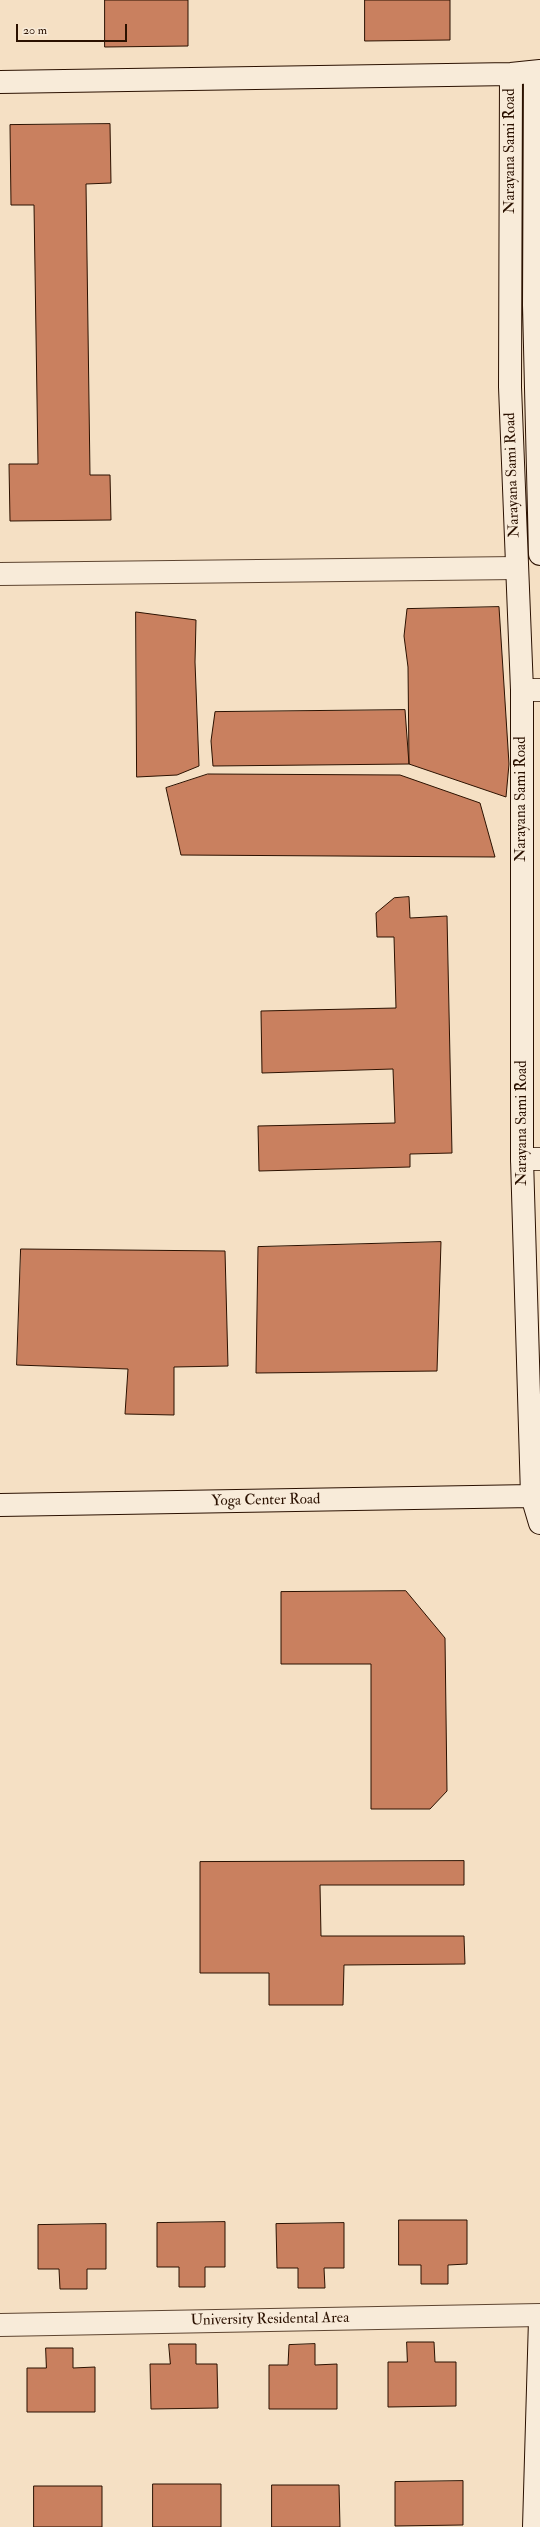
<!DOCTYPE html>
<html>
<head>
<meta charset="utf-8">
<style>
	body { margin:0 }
	#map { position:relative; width:540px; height:2527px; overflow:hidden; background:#f5e0c4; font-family:"IM FELL Double Pica",serif }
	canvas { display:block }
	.scale { position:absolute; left:16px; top:24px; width:111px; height:18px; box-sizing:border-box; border:2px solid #2b1100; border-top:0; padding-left:5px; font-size:12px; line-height:14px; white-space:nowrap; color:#2b1100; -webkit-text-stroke:3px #f8ebd9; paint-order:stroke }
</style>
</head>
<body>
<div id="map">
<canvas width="540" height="2527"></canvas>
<div class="scale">20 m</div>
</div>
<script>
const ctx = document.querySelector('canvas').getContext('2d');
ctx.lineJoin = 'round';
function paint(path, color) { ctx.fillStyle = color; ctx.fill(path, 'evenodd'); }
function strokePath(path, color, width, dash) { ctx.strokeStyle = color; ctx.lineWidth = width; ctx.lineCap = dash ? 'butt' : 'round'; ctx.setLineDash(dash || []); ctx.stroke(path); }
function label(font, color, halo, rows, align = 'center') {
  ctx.font = font + ' "IM FELL Double Pica",serif'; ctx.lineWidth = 3; ctx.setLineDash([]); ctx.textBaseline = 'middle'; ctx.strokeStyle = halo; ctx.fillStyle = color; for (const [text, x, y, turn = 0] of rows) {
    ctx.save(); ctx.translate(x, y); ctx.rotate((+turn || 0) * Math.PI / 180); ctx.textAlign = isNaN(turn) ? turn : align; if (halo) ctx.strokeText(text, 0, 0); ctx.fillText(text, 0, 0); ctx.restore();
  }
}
const building = new Path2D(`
	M105,0H188V46L105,47Z
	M365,0H450V40L365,41Z
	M110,124L111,183L86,184L90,475H110L111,520L10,521L9,464H38L34,205H11L10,125Z
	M499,607L509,764L506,797L409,764L408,667L404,636L407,609Z
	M136,612L196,620L195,662L199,766L177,775L137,777Z
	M405,710L409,764L213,766L211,741L215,712Z
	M208,774L400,775L480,803L495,857L181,855L166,788Z
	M409,897L410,918L447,916L452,1153L410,1154V1167L259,1171L258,1126L395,1123L393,1069L262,1073L261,1011L396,1008L394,937H377L376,913L394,898Z
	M441,1242L437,1371L256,1373L258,1247Z
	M21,1249L225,1251L228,1366L174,1367V1415L125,1414L128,1369L17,1365Z
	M406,1591L445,1638L447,1791L430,1809H371V1664H281V1592Z
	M464,1861V1885H320L321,1936H464L465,1964L344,1965L343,2005H269V1973H200V1862Z
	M399,2220H467V2264L448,2265V2284H421V2265H399Z
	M225,2222V2267H205V2287H179V2267H157V2223Z
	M344,2223V2268H324L325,2288H298V2268H277L276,2224Z
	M106,2224V2269H87V2289H60L59,2269H38V2225Z
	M407,2342H434L435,2362H456V2406L388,2407V2362H407Z
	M169,2344H196V2364H217L218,2408L151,2409L150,2364H170Z
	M315,2344V2365L337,2364V2409H269V2365H288L289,2345Z
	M46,2348H73V2368L95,2367V2412H27V2368H46Z
	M463,2481V2525L395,2526V2482Z
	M153,2484H221V2527H153Z
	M272,2485H339L340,2527H272Z
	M34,2486H102V2527H34Z`);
paint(building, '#c9805f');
strokePath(building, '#2b1100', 1);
const street = new Path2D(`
	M0,574L517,568
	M522,690H540
	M522,1159H540
	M0,2325L540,2315`);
const secondary = new Path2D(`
	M535,72L534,305L540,554
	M511,74L510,387L522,690V1159L532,1496L540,1523
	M0,82L511,74L540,71
	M0,1505L532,1496
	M534,2527L540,2319`);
strokePath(street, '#5e4531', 24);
strokePath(secondary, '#2b1100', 24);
strokePath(street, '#f8ebd9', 22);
strokePath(secondary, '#f8ebd9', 22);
label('15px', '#2b1100', '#f8ebd9', [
	["Narayana Sami Road",511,151,-90],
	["Narayana Sami Road",513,475,-92],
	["Narayana Sami Road",522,799,-90],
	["Narayana Sami Road",523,1123,-90],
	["Yoga Center Road",266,1501,-1],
	["University Residental Area",270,2320,-1]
]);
</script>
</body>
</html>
